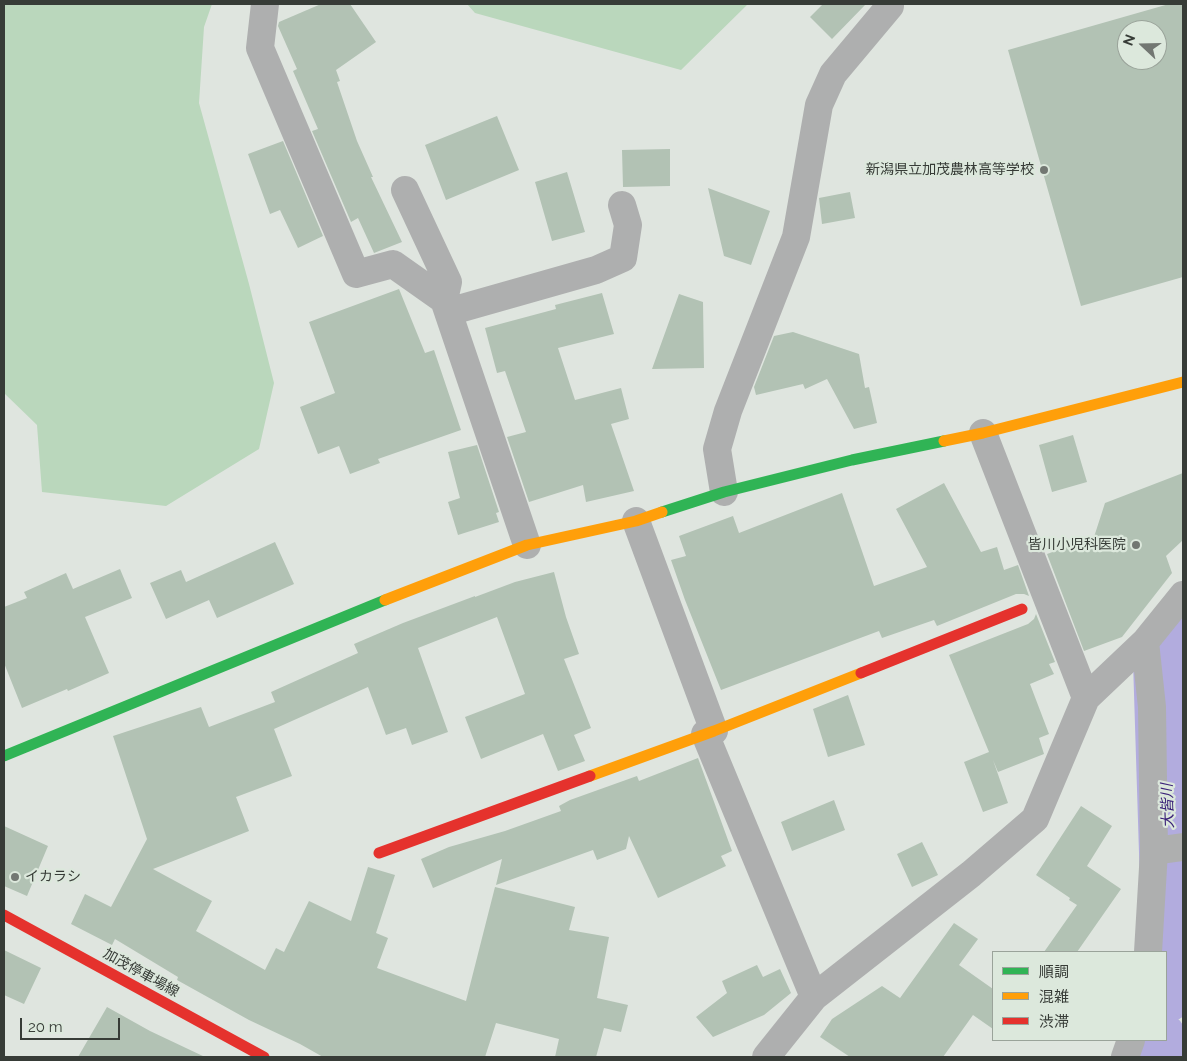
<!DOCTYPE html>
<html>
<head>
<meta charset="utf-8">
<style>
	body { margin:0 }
	#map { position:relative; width:1187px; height:1061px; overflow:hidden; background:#dfe5df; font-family:Raleway,"Noto Sans JP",sans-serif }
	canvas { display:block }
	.frame { position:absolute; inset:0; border:5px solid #373c37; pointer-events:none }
	.legend { position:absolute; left:992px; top:951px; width:175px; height:90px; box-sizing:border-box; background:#dce8dc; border:1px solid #9aa39a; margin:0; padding:6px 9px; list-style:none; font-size:15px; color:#373c37 }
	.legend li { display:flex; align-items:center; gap:10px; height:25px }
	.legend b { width:25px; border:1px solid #9aa39a }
	.north { position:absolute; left:1117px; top:20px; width:50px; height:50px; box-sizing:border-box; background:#dce8dc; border:1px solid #9aa39a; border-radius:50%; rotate:291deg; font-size:14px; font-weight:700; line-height:20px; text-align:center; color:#373c37 }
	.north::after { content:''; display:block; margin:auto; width:18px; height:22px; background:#727772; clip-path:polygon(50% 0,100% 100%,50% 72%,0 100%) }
	.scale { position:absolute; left:20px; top:1018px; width:100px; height:22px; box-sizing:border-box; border:2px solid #373c37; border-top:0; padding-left:6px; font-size:15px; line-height:18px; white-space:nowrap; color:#373c37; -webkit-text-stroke:4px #dce8dc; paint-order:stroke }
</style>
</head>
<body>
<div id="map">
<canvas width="1187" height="1061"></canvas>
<div class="frame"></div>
<ul class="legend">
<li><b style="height:6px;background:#30b455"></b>順調</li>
<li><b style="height:6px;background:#ff9f0a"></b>混雑</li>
<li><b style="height:6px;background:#e5322d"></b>渋滞</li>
</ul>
<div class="north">N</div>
<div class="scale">20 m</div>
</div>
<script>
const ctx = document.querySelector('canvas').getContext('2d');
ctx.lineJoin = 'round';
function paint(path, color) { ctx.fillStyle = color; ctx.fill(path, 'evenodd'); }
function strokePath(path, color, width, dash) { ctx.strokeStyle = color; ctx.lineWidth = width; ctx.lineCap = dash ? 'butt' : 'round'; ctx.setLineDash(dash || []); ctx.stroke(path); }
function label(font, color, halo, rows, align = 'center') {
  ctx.font = font + ' Raleway,"Noto Sans JP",sans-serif'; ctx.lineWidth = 4.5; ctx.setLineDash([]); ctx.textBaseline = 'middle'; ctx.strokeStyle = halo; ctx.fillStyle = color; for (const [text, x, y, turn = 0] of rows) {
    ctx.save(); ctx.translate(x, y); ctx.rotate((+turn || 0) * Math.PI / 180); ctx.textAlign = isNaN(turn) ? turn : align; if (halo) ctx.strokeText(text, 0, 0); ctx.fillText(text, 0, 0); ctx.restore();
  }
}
paint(new Path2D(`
	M4,4H212L204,27L199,103L249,284L274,383L259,449L166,506L42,492L37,425L4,393Z
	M467,4H748L681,70L475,13Z`), '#bad7bc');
strokePath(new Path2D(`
	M1166,992L1172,948L1163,661L1178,629L1183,624
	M1152,1057L1157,1040`), '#b2acde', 60);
paint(new Path2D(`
	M321,4H350L376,42L336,70L340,81L337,82L357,141L373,177H371L402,242L374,253L358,218L351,222L312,131L318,129L293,71L297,69L278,26L279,22Z
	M823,4H866L832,39L810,17Z
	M1169,4H1183V277L1081,306L1008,50ZM1127,30H1157V60H1127Z
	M497,116L519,170L446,200L425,145Z
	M283,141L323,236L298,248L280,210L270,214L248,154Z
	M670,149V186L623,187L622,150Z
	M567,172L585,232L552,241L535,182Z
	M708,188L770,211L751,265L724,256Z
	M850,192L855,218L822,224L819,198Z
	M399,289L425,353L434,350L461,430L378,459L380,463L350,474L339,446L318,454L300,407L335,393L309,322Z
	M602,293L614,334L558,348L575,400L621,388L629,419L611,424L634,491L586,502L583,485L529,502L507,437L526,432L505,371L497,373L485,328L556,309L555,305Z
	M679,294L703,302L704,368L652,369Z
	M793,332L859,354L865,388L869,387L877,423L854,429L827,379L805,389L803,384L756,395L754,387L774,336Z
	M1073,435L1087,482L1052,492L1039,445Z
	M477,445L499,512L496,513L499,522L458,535L448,502L460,498L448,452Z
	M1183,473V540L1166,556L1172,573L1122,637L1084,651L1047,554L1094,537L1105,503Z
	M944,483L981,552L997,547L1004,570L1018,565L1029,596L1024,594H1016L937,626L934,620L882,638L879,631L721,690L685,600L671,560L686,556L679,536L733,516L739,533L842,493L874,586L927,567L896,509Z
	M275,542L294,584L217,618L209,600L166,619L150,583L181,570L186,582Z
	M120,569L132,598L85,617L109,673L68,691L67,689L22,708L4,663V607L27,598L24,592L66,573L73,589Z
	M554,572L566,617L579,654L564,659L591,728L574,735L585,761L558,771L543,734L481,759L465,717L525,694L497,617L418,648L448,732L412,745L406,728L386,735L368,687L274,729L292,776L236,797L249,831L153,869L212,901L196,931L265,970L276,948L284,952L309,901L351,921L368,867L395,875L376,933L388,938L377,968L466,1001L495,887L575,907L569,930L609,937L597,998L628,1005L621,1032L604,1028L596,1057H555L559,1039L496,1023L485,1057H323L300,1044L249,1020L177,980L178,977L115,939L112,945L71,924L85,894L111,907L147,839L113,736L201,707L209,727L275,702L271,692L358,653L354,644L403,623L475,596V597L515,582Z
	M1036,614L1055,662L1049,664L1054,674L1030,684L1049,734L1039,738L1044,754L998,772L993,760L1008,803L983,812L964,762L989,752L949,655L1028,624L1034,619Z
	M848,695L865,745L828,757L813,709Z
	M698,758L732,851L721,856L726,866L658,898L629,836L626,849L597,860L593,850L496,885L502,859L433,888L421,859L449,847L505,831L561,811L559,806L570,800L637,776L639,781Z
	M834,800L845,830L792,851L781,822Z
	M1081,806L1112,826L1087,866L1121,889L1077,952H1044L1077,905L1069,900L1070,898L1036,875Z
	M4,826L48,846L27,896L4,886Z
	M922,842L938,875L912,887L897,854Z
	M954,923L978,939L959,965L993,989V1029L973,1015L943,1057H850L820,1037L832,1019L882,986L900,998Z
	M4,950L41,968L24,1004L4,995Z
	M757,965L763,977L780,969L791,993L764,1015L713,1037L696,1017L727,993L722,981Z
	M107,1007L150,1031L205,1057H78Z`), '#b2c2b4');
strokePath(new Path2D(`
	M265,4L260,48L356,274L393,264L444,300L527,545
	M405,190L448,282L444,300
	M448,312L596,270L623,258L628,225L622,205
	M983,433L1086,698
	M724,492L717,449L728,411L796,237L819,105L833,74L890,6V4
	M636,521L714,731
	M1145,642L1152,707L1154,851L1148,952
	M705,734L814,997
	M1154,851L1183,847
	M766,1057L814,997L971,874L1035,819L1086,698L1145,642L1183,595
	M1125,1057L1131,1040`), '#aeafaf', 28);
strokePath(new Path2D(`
	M662,512L724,492L852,460L944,441
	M4,756L385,600`), '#30b455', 11);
strokePath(new Path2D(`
	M944,441L983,433L1183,382
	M385,600L527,545L636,521L662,512
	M590,776L714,731L861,673`), '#ff9f0a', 11);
strokePath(new Path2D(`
	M861,673L1022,609
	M379,853L590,776
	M4,915L264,1057`), '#e5322d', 11);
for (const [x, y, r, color] of [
	[1044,170,5,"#727772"],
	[1136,545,5,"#727772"],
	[15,877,5,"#727772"]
]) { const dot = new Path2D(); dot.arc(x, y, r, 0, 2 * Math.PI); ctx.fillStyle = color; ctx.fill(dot); strokePath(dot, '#dce8dc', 2); }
label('14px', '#373c37', '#dce8dc', [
	["新潟県立加茂農林高等学校",1034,170],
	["皆川小児科医院",1126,545],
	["イカラシ",25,877,"left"]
], 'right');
label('14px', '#373c37', '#dce8dc', [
	["加茂停車場線",141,973,29]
]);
label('italic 15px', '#3b2279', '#dce8dc', [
	["大皆川",1168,806,-92]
]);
</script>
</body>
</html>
